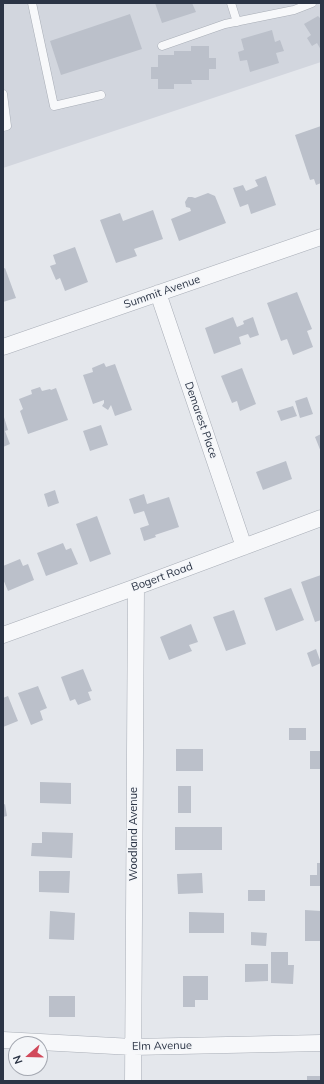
<!DOCTYPE html>
<html>
<head>
<meta charset="utf-8">
<style>
	body { margin:0 }
	#map { position:relative; width:324px; height:1084px; overflow:hidden; background:#e4e7ec; font-family:Mulish,sans-serif }
	canvas { display:block }
	.frame { position:absolute; inset:0; border:4px solid #2b3445; pointer-events:none }
	.north { position:absolute; left:8px; top:1036px; width:40px; height:40px; box-sizing:border-box; background:#f4f6f9; border:1px solid #a4a8b1; border-radius:50%; rotate:250deg; font-size:11px; font-weight:700; line-height:16px; text-align:center; color:#2b3445 }
	.north::after { content:''; display:block; margin:auto; width:14px; height:18px; background:#d1495b; clip-path:polygon(50% 0,100% 100%,50% 72%,0 100%) }
</style>
</head>
<body>
<div id="map">
<canvas width="324" height="1084"></canvas>
<div class="frame"></div>
<div class="north">N</div>
</div>
<script>
const ctx = document.querySelector('canvas').getContext('2d');
ctx.lineJoin = 'round';
function paint(path, color) { ctx.fillStyle = color; ctx.fill(path, 'evenodd'); }
function strokePath(path, color, width, dash) { ctx.strokeStyle = color; ctx.lineWidth = width; ctx.lineCap = dash ? 'butt' : 'round'; ctx.setLineDash(dash || []); ctx.stroke(path); }
function label(font, color, halo, rows, align = 'center') {
  ctx.font = font + ' Mulish,sans-serif'; ctx.lineWidth = 3; ctx.setLineDash([]); ctx.textBaseline = 'middle'; ctx.strokeStyle = halo; ctx.fillStyle = color; for (const [text, x, y, turn = 0] of rows) {
    ctx.save(); ctx.translate(x, y); ctx.rotate((+turn || 0) * Math.PI / 180); ctx.textAlign = isNaN(turn) ? turn : align; if (halo) ctx.strokeText(text, 0, 0); ctx.fillText(text, 0, 0); ctx.restore();
  }
}
paint(new Path2D(`
	M3,3H321V62L3,168Z`), '#d2d6de');
paint(new Path2D(`
	M155,3H192L196,12L162,23Z
	M130,14L142,49L61,75L50,41Z
	M318,16L321,19V50L317,43L312,46L307,38L311,35L304,24Z
	M272,30L275,42L280,40L284,51L276,53L279,63L250,72L247,60L240,61L238,52L244,50L241,39Z
	M191,46H209V58H216V69H209V80H191L192,84H174V89H158V79H151V67H158V55H174V51H191Z
	M321,126V183L316,185L314,179L310,180L295,135Z
	M266,176L276,205L251,214L248,204L240,207L233,188L243,185L246,191L258,186L255,180Z
	M208,193L215,196L226,223L179,241L171,219L191,211L190,208L186,207L185,202L188,197H192L195,198Z
	M153,210L163,239L134,249L137,256L116,263L100,220L120,213L123,221Z
	M75,247L88,282L65,291L60,278L56,280L50,266L56,264L53,255Z
	M5,268L16,298L3,302V269Z
	M297,292L312,329L307,331L313,347L293,355L287,339L281,341L267,303Z
	M233,317L237,327L244,324L243,321L253,317L259,335L250,338L248,334L239,337L241,344L214,354L205,328Z
	M104,363L106,367L115,364L132,410L115,416L111,405L108,410L102,406L104,403V400L93,404L83,375L93,372L92,368Z
	M242,368L256,404L240,411L237,401L232,403L221,376Z
	M40,387L42,391L50,389L51,390L56,388L68,420L28,434L20,411L23,409L19,399L32,394L31,390Z
	M307,397L313,414L300,418L295,401Z
	M293,406L297,416L281,421L277,411Z
	M3,414L8,430L5,431L10,444L3,447Z
	M101,425L108,445L90,451L83,431Z
	M321,434V452L315,437Z
	M286,461L292,479L263,490L256,472Z
	M55,490L59,503L48,507L44,494Z
	M144,494L147,504L169,497L179,527L155,535L156,537L144,541L140,528L149,525L144,511L134,514L129,499Z
	M97,516L111,554L90,562L76,524Z
	M63,543L66,550L71,548L78,564L46,576L37,553Z
	M20,559L23,566L28,564L34,580L8,591L3,579V566Z
	M321,575V620L315,622L301,582Z
	M291,588L304,620L276,631L264,598Z
	M234,610L246,644L226,651L213,617Z
	M191,624L198,642L189,645L192,651L169,660L160,637Z
	M316,649L321,663L312,667L307,653Z
	M83,669L92,691L88,692L91,700L78,705L75,699L70,701L61,677Z
	M38,686L47,708L40,711L43,720L31,725L18,693Z
	M8,696L18,721L3,727V698Z
	M289,728H306V740H289Z
	M176,749H203V771H176Z
	M310,751H321V769H310Z
	M40,782L71,783V804L40,803Z
	M178,786H191V813H178Z
	M5,804L7,816L3,817V805Z
	M175,827H222V850H175Z
	M42,832L73,833L72,858L31,856L32,843H42Z
	M317,863H321V886H310V875H317Z
	M39,871H70L69,893L39,892Z
	M202,873L203,893L178,894L177,874Z
	M248,890H265V901H248Z
	M305,910L321,911V941H305Z
	M50,911L75,913L74,940L49,939Z
	M189,912L224,913V933H189Z
	M251,932L267,933L266,946L251,945Z
	M271,952H288V965H294L293,984L271,983Z
	M245,964H268V981L245,982Z
	M183,976H208V1000H195V1007H183Z
	M49,996H75V1017H49Z
	M307,1076H321V1081H307Z`), '#bbc0ca');
const service = new Path2D(`
	M32,3L54,106L101,95
	M231,3L237,22
	M162,46L225,24L294,10L312,3
	M3,94L7,126L3,127`);
const minor = new Path2D(`
	M158,293L244,547
	M3,347L321,237
	M3,635L136,587L321,518
	M3,1040L133,1047L321,1043
	M133,1081L136,587`);
strokePath(service, '#a9aeb7', 9);
strokePath(minor, '#a9aeb7', 17);
strokePath(service, '#f7f8fa', 8);
strokePath(minor, '#f7f8fa', 16);
label('11px', '#2b3445', '#f4f6f9', [
	["Summit Avenue",162,292,-19],
	["Demarest Place",201,420,71],
	["Bogert Road",162,577,-20],
	["Woodland Avenue",134,834,-90],
	["Elm Avenue",162,1046,-1]
]);
</script>
</body>
</html>
